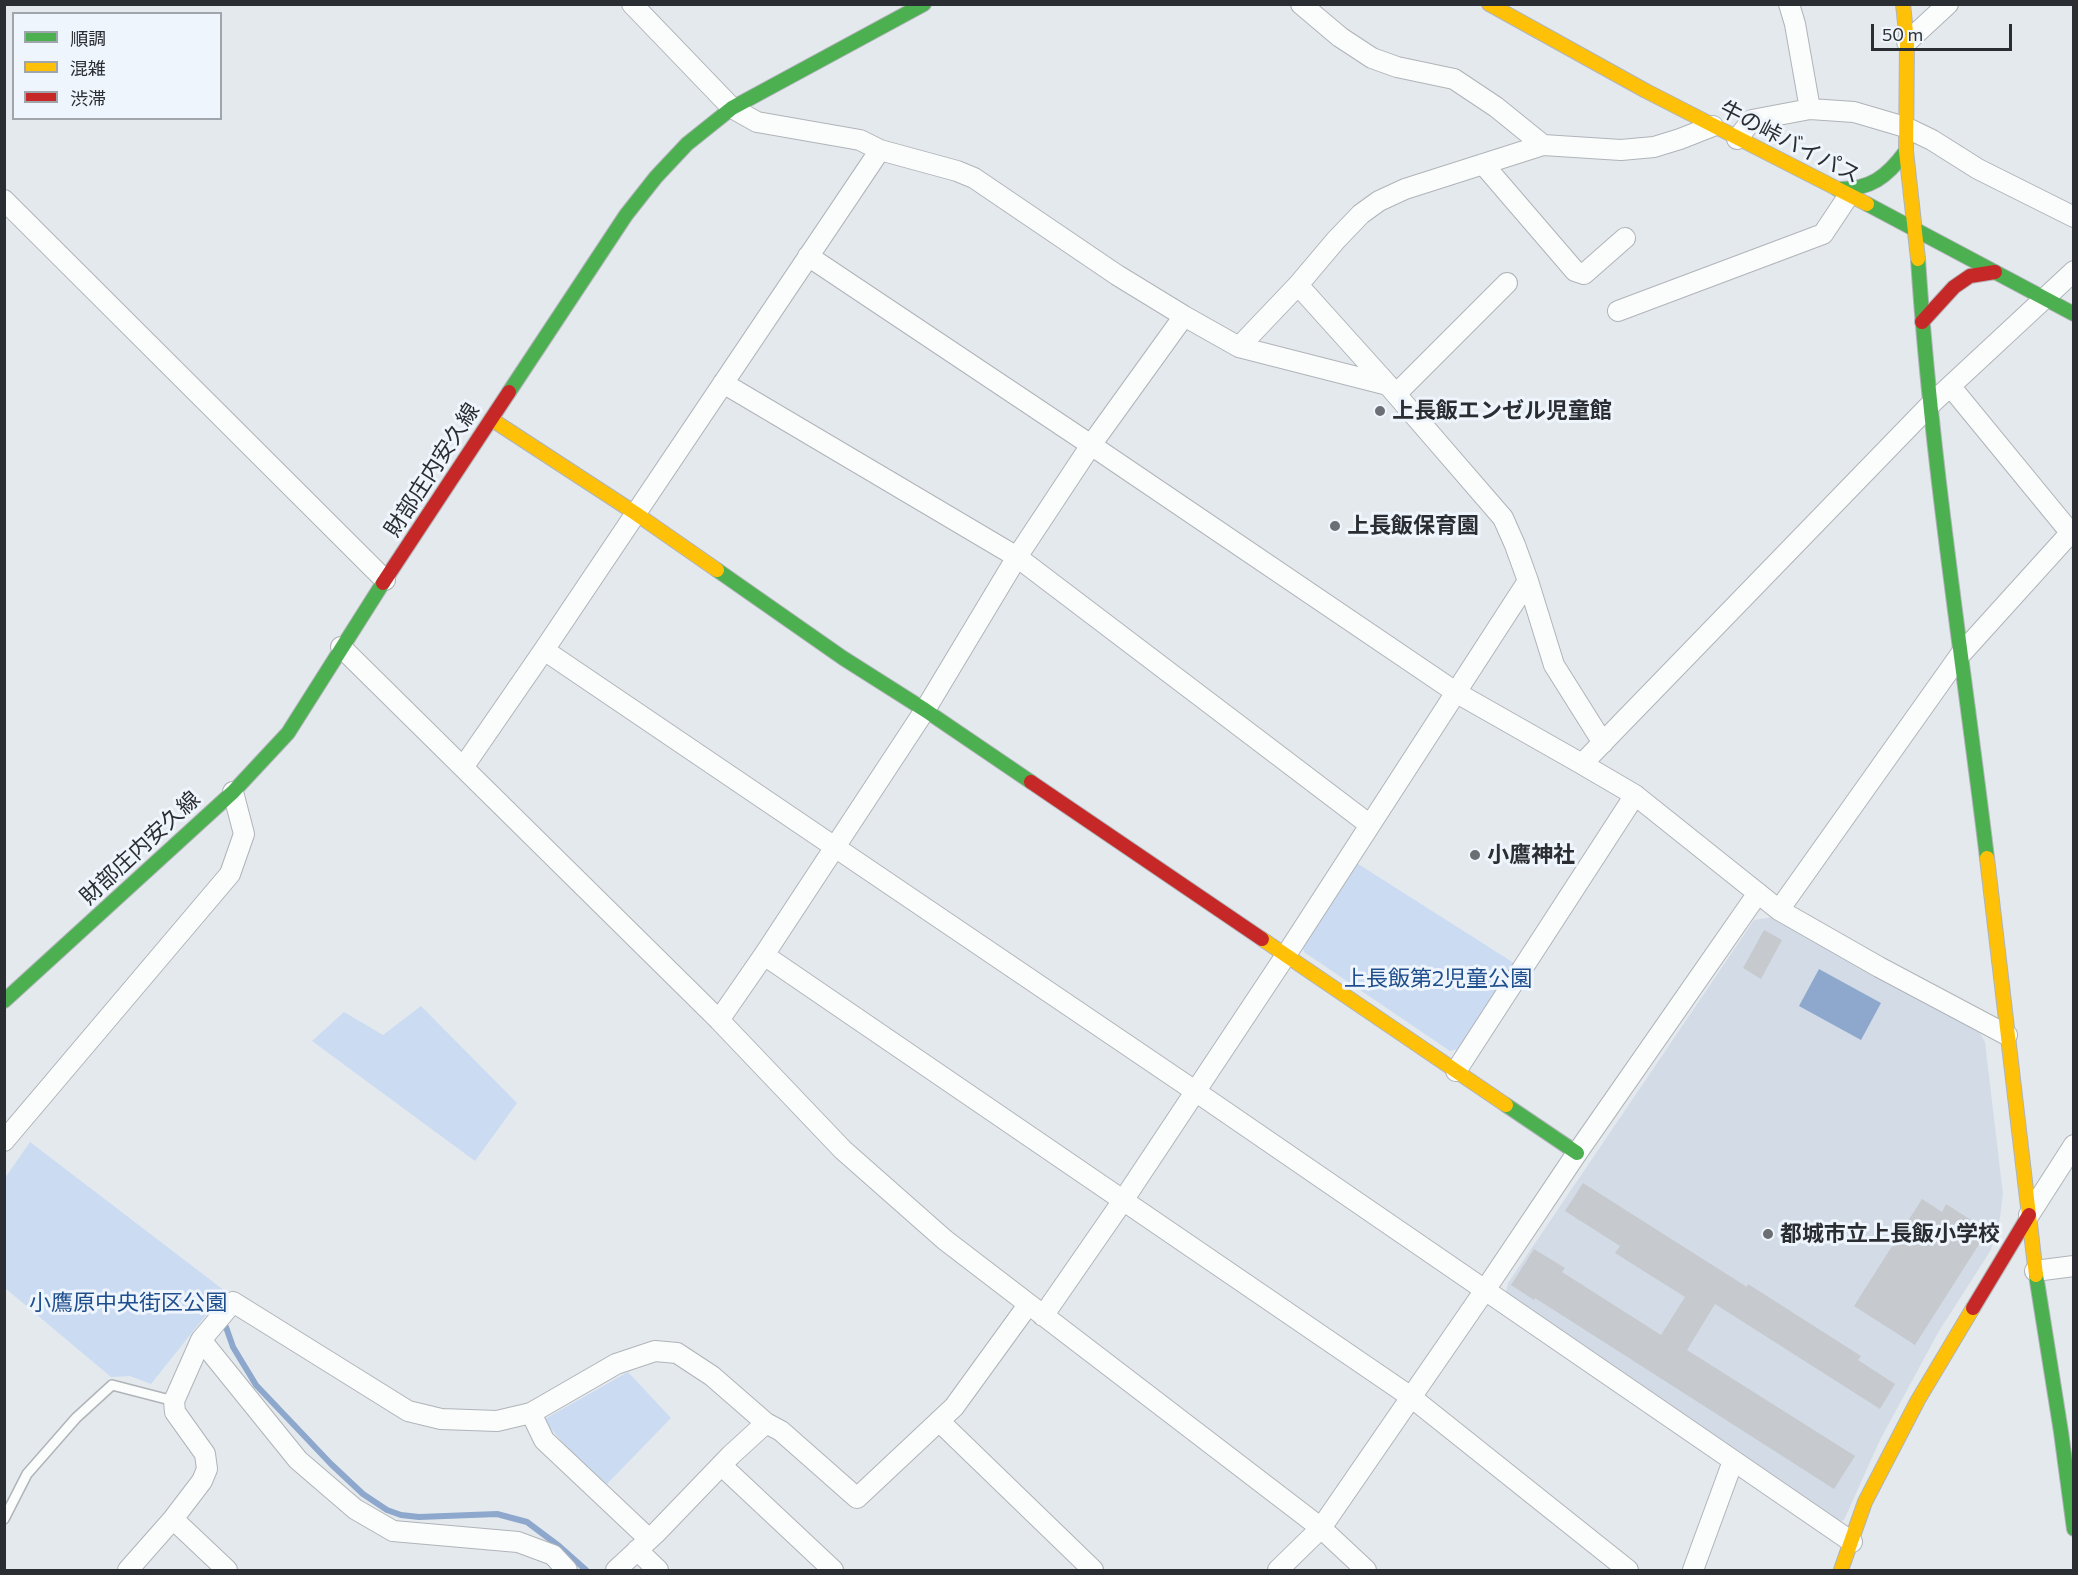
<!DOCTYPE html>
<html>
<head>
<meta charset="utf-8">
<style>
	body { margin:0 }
	#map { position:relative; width:2078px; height:1575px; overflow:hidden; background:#e4e9ee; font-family:Commissioner,"Noto Sans JP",sans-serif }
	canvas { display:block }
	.frame { position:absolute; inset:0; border:6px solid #2a2d31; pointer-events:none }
	.legend { position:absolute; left:12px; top:12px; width:210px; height:108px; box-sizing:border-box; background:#eff5fd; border:2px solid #a0a5ab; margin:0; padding:8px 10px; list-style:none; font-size:18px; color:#2a2d31 }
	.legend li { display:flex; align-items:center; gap:12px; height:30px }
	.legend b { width:30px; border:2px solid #a0a5ab }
	.scale { position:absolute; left:1871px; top:24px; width:141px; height:27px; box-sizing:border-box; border:3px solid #2a2d31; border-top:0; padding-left:8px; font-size:18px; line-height:21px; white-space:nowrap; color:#2a2d31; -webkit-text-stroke:4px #eff5fd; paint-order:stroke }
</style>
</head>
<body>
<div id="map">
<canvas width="2078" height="1575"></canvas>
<div class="frame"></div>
<ul class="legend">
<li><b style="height:8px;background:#4caf50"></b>順調</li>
<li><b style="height:8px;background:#ffc107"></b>混雑</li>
<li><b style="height:8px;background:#c62828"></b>渋滞</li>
</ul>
<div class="scale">50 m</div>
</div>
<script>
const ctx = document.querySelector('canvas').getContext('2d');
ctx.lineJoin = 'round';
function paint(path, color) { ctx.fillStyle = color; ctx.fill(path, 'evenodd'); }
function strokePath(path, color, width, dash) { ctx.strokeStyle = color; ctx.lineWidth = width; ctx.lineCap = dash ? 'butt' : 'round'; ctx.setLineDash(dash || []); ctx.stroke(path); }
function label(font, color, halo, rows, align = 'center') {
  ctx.font = font + ' Commissioner,"Noto Sans JP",sans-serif'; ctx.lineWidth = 6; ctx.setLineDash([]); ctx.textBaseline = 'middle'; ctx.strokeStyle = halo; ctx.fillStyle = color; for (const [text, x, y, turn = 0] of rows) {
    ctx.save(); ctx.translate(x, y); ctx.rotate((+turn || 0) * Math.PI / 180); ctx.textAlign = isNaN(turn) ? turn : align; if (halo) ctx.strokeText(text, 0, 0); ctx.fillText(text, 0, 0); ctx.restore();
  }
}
paint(new Path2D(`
	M1773,917L1978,1030L1985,1042L2003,1194L2000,1218L1991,1250L1939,1331L1880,1440L1844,1520L1835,1523L1506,1292L1508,1283L1754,920Z`), '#d3dce6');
paint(new Path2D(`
	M1355,862L1517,965L1462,1048L1450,1051L1304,952L1302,943Z
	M421,1006L517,1103L475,1161L312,1041L344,1012L383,1035Z
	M30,1142L225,1291L151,1384L130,1376L111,1377L5,1288V1178Z
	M628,1372L671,1418L603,1488L543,1420Z`), '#cadbf2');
paint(new Path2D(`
	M1819,969L1881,1003L1861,1040L1799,1006Z`), '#8da8cc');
strokePath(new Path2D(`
	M226,1327L233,1347L256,1385L331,1464L363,1494L387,1510L401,1515L419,1517L497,1514L527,1522L559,1546L586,1570`), '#8da8cc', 6);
paint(new Path2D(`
	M1764,930L1782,940L1761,979L1743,968Z
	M1583,1183L1747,1287L1748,1284L1861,1356L1858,1360L1895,1384L1880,1409L1715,1304L1687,1350L1855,1456L1834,1489L1535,1298L1534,1300L1511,1285L1534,1249L1565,1268L1562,1272L1661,1335L1685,1297L1615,1253L1620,1246L1565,1211Z
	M1922,1199L1942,1212L1946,1204L1971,1220L1966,1227L1983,1238L1915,1345L1854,1306Z`), '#c6c9cd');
const lane = new Path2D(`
	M4,1519L27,1474L76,1418L112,1385L174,1401`);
const street = new Path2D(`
	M632,4L732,108L757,122L860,140L880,150L957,171L974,178L1117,275L1184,316L1239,347L1388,385
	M1301,4L1340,37L1372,58L1397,67L1454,79L1496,107L1543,145
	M1789,4L1795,24L1810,109
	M1907,42L1948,4
	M1737,139L1752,120L1810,109L1854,112L1905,127L1932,140L1978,169L2074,217
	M1483,164L1575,271L1584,274L1625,238
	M4,200L385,580
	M808,256L1091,445L1457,693L1582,764
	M1298,285L1388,385L1503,518L1515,545L1528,581L1554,665L1603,743
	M1618,311L1823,234L1849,195
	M1239,347L1298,285L1336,240L1361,214L1379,201L1405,189L1543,145L1621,150L1654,147L1680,139L1713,126
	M723,383L1017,557L1370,825
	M1951,387L2074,537
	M1396,394L1507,283
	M341,647L719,1020L843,1150L945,1240L1321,1528L1366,1570
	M544,650L1195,1091L1852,1542
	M464,766L544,650L880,150
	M1779,910L1960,655L2074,529
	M764,955L1411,1397L1628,1570
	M719,1020L764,955L925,710L1017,557L1091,445L1184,316
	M2007,1035L1879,967L1779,910L1635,795L1582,764L1932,403L2074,271
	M1456,1071L1635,795
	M4,1141L230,874L244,834L233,792
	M2029,1215L2074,1145
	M2035,1271L2074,1266
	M1043,1316L1124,1199L1286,955L1528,581
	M201,1340L298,1460L355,1509L393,1531L518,1542L553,1555L567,1570
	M531,1413L544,1440L649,1539
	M939,1421L1093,1570
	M721,1465L833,1570
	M173,1519L227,1570
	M637,1550L658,1570
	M128,1570L173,1519L202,1481L207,1469L205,1454L175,1412L174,1401L201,1340L233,1302L408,1411L441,1419L497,1421L531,1413L616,1364L655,1351L677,1353L712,1376L766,1423L781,1431L857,1498L954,1407L1028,1305
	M616,1570L655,1534L731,1455L766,1423
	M1278,1570L1321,1528L1485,1290L1577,1153L1758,893
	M1693,1570L1733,1461`);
const fast = new Path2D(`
	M1837,189C1870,190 1887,177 1906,151
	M1867,204L2074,314
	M1918,259C1931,460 1963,659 1987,858
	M509,392L626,215L656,177L687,144L732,108L924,4
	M717,570L843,658L925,710L1031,782
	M4,1001L233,792L288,733L383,583
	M1506,1105L1577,1153
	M2036,1275L2061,1432L2074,1529`);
const slow = new Path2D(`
	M1489,4L1646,91L1867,204
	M1903,4L1907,42L1906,151L1918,259
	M491,419L635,513L717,570
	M1987,858L2036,1275
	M1262,939L1506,1105
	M1841,1570L1865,1502L1918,1400L1973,1308`);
const jam = new Path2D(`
	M1922,322L1954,287L1970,276L1995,272
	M383,583L509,392
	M1031,782L1262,939
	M1973,1308L2029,1215`);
strokePath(lane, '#b0b4b8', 12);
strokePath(street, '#b0b4b8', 22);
strokePath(fast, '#b0b4b8', 16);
strokePath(slow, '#b0b4b8', 16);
strokePath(jam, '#b0b4b8', 16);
strokePath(lane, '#fbfcfc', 9);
strokePath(street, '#fbfcfc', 20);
strokePath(fast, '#4caf50', 14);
strokePath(slow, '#ffc107', 14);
strokePath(jam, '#c62828', 14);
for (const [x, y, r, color] of [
	[1380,411,6,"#6b6f73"],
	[1335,526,6,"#6b6f73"],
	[1475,855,6,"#6b6f73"],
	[1768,1234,6,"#6b6f73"]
]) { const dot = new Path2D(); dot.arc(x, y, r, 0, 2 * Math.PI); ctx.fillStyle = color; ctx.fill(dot); strokePath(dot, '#eff5fd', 2); }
label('22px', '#2a2d31', '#eff5fd', [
	["牛の峠バイパス",1790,142,27],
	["財部庄内安久線",432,470,-57],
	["財部庄内安久線",140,848,-43]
]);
label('bold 22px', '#2a2d31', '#eff5fd', [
	["上長飯エンゼル児童館",1392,411],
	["上長飯保育園",1347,526],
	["小鷹神社",1487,855],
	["都城市立上長飯小学校",1780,1234]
], 'left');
label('22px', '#1f4e8d', '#eff5fd', [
	["上長飯第2児童公園",1438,979],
	["小鷹原中央街区公園",128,1303]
]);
</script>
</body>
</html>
